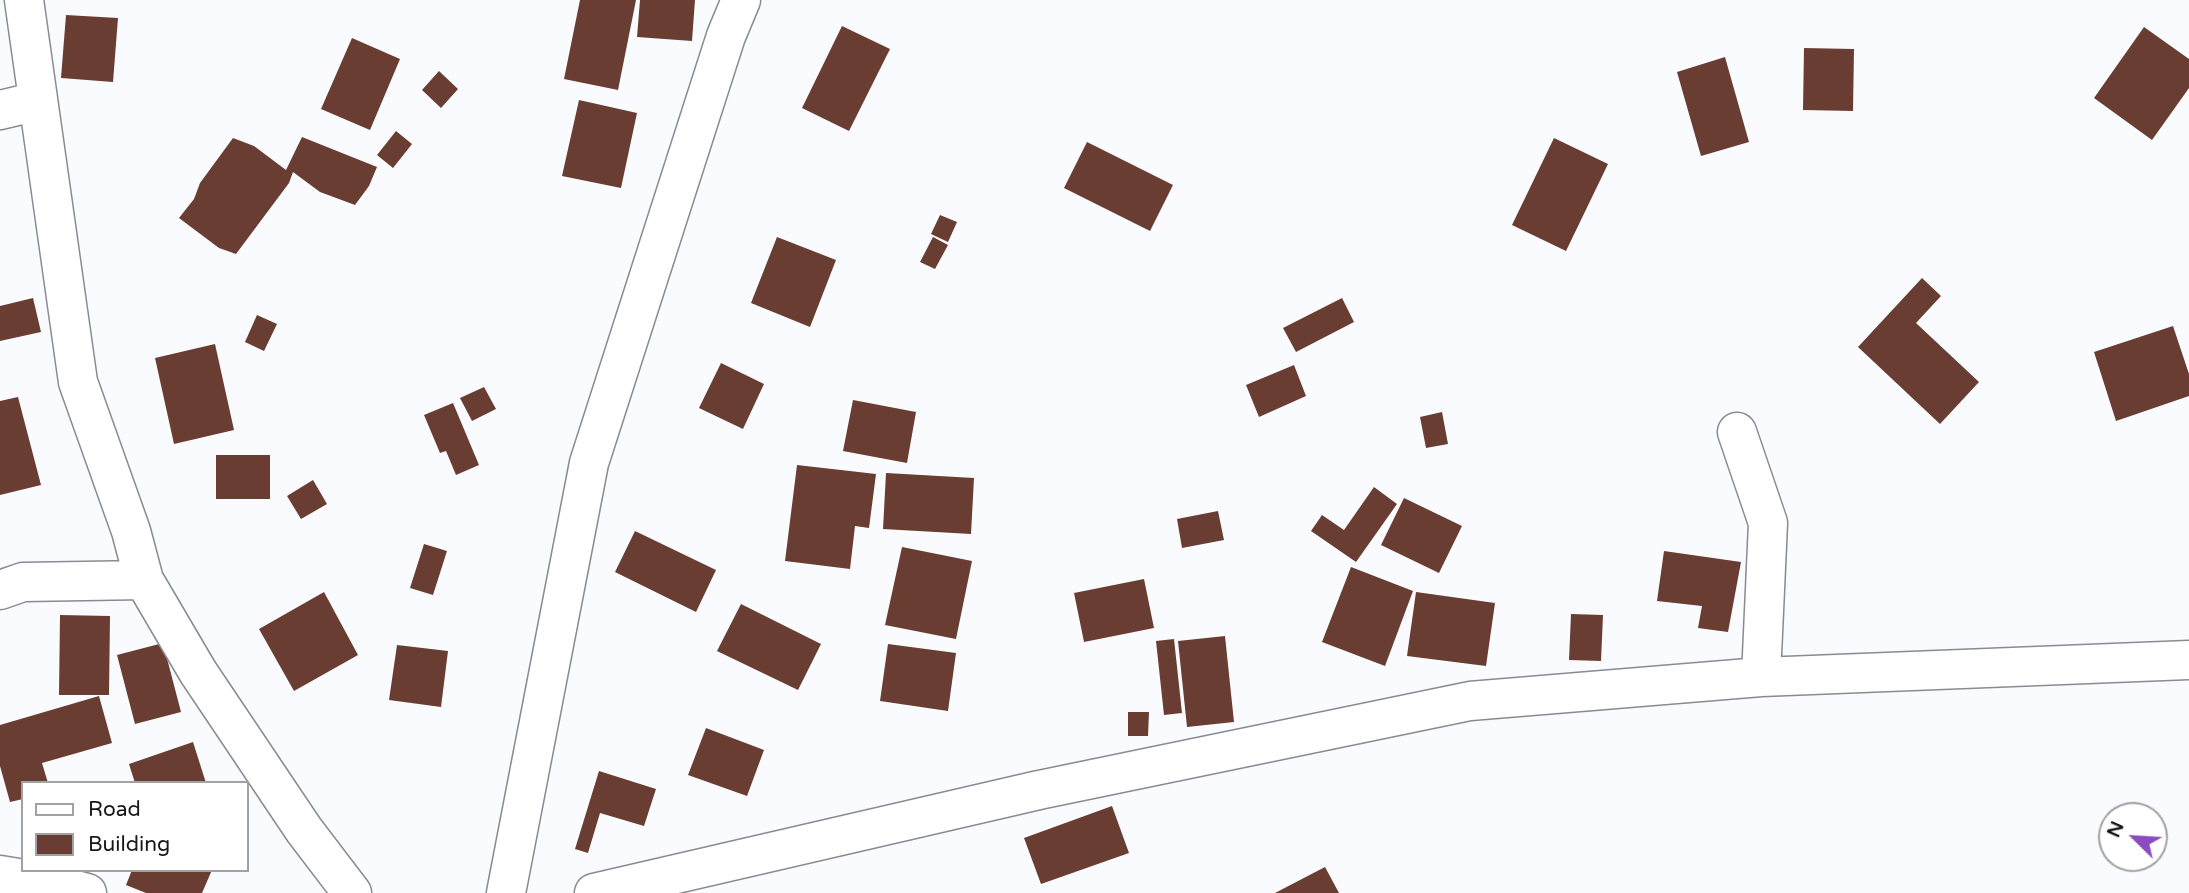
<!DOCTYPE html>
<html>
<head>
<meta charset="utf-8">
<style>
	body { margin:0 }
	#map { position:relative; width:2189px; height:893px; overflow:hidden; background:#fafbff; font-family:"Varela Round",sans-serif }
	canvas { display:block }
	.legend { position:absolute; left:21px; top:781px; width:228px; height:91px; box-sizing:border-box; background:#fff; border:2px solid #a2a2a3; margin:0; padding:9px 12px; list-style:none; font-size:21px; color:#16171a }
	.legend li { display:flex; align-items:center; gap:14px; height:35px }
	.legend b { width:35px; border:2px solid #a2a2a3 }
	.north { position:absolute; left:2098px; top:802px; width:70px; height:70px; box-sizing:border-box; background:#fff; border:2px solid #a2a2a3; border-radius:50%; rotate:294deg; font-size:19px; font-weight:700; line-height:28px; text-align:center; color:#16171a }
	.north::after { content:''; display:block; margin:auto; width:24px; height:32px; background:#8d4bc0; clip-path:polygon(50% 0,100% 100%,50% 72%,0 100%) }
</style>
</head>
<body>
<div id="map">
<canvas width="2189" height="893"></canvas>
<ul class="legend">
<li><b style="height:9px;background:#fff"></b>Road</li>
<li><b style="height:19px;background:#693d31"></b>Building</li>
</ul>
<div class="north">N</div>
</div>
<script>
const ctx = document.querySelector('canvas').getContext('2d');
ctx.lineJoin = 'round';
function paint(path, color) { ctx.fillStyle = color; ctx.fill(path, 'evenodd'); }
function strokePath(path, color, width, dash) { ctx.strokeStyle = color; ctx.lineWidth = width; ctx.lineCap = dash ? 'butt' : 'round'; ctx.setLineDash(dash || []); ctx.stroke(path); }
paint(new Path2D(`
	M580,0H636L618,90L564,79Z
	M640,0H695L692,41L637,37Z
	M66,15L118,18L113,82L61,78Z
	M842,26L890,49L849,131L802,108Z
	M2144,27L2189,59V88L2152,140L2094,98Z
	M352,38L400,59L370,130L321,109Z
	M1804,48L1854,49L1853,111L1803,110Z
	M1725,57L1749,142L1701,156L1677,72Z
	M439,71L458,89L441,108L422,90Z
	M579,100L637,113L621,188L562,176Z
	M396,131L412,144L393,168L377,155Z
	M302,137L377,167L369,186L355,205L320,192L293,172L289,183L236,254L219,248L179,218L194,199L200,183L233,138L254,146L286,170Z
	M1554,138L1608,164L1566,251L1512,225Z
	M1087,142L1173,185L1150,231L1064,188Z
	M940,215L957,222L948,242L931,234Z
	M777,237L836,260L810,327L751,303Z
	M933,237L948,245L935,269L920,262Z
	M1922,278L1941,296L1916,323L1979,382L1940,424L1858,347Z
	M33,298L41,332L0,341V306Z
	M1342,298L1354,322L1296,352L1283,328Z
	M257,315L277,324L264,351L245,342Z
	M2173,326L2189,374V396L2116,421L2094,352Z
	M215,344L234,430L174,444L155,358Z
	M721,363L764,384L743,429L699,408Z
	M1294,365L1306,396L1259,417L1246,385Z
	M484,387L496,409L472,421L460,398Z
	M18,397L41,485L0,495V401Z
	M853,400L916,412L907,463L843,451Z
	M453,403L479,465L456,475L446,451L440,453L424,415Z
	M1442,412L1448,444L1426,448L1420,417Z
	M216,455H270V499H216Z
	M797,465L876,474L869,528L855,526L850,569L785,561Z
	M886,473L974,478L971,534L883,529Z
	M313,480L327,504L301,519L287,496Z
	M1374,487L1397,504L1356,562L1311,531L1322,515L1344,530Z
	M1404,498L1462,526L1439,573L1381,545Z
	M1218,511L1224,540L1182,548L1177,519Z
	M635,531L716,570L696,612L615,572Z
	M424,544L447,551L433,595L410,588Z
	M902,547L972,561L956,639L885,625Z
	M1664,551L1741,562L1728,632L1698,628L1702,606L1657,601Z
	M1351,567L1413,591L1385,666L1322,642Z
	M1144,579L1154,628L1084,642L1074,593Z
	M324,592L358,655L294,691L259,629Z
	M1416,592L1495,603L1486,666L1407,656Z
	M741,604L821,644L798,690L717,651Z
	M1571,614L1603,615L1601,661L1569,660Z
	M60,615L110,616L109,695H59Z
	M1225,636L1234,722L1187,727L1178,641Z
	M1174,639L1182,713L1164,715L1156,641Z
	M163,643L181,712L135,724L117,655Z
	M888,644L956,653L948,711L880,701Z
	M397,645L448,651L441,707L389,700Z
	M99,696L112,743L42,763L48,783H23V799L10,802L0,766V725Z
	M1128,712H1149L1148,736H1128Z
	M706,728L764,750L747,796L688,775Z
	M193,742L206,783H135L129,764Z
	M599,771L656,789L644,826L600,813L588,853L575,849Z
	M1112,806L1129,853L1041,884L1024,838Z
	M1325,867L1339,893H1275Z
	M132,870H212L202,893H146L126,885Z`), '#693d31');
const minor = new Path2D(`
	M24,0L78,382L131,531L144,580L198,672L304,830L352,893
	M0,110L38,101
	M1737,432L1768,523L1761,677
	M0,590L23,582L144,580
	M0,875L54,884L87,893
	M506,893L589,463L726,36L741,0
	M594,893L1039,790L1470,701L1761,677L2189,660`);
strokePath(minor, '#898b94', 41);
strokePath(minor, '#fff', 38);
</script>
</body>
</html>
